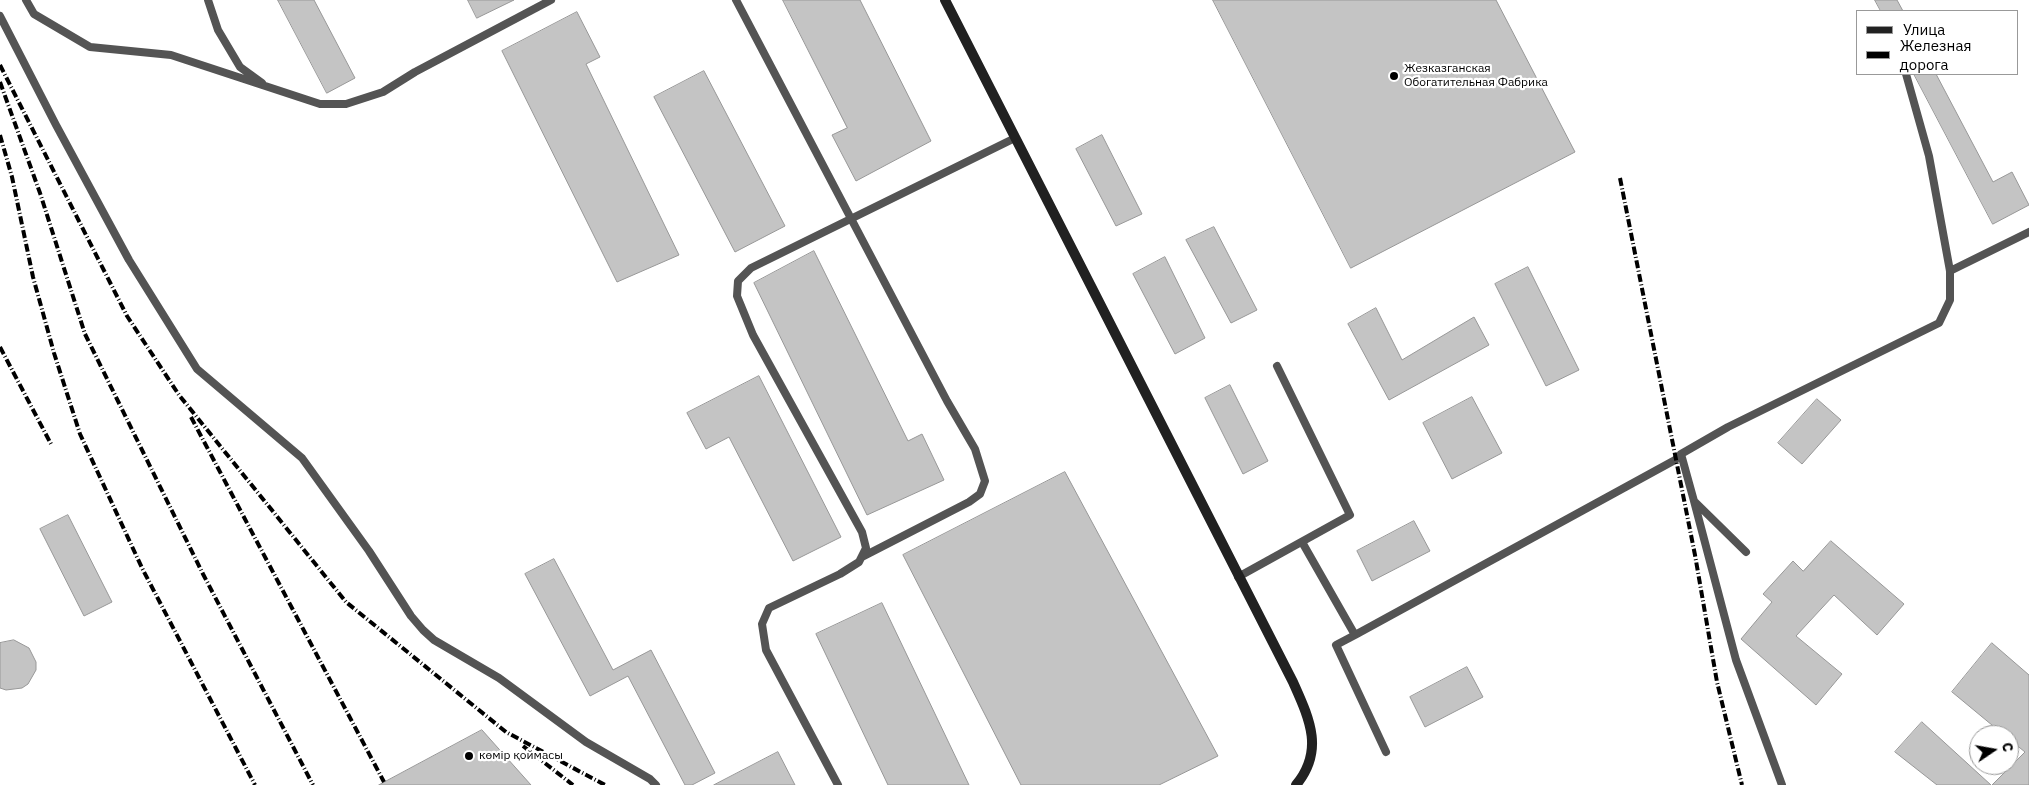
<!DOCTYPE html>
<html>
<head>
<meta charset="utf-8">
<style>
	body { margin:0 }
	#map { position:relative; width:2029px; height:785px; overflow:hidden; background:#fff; font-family:"IBM Plex Sans",sans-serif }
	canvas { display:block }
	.legend { position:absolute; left:1856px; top:10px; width:162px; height:65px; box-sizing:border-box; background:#fff; border:1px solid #999; margin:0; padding:6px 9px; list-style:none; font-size:15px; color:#000 }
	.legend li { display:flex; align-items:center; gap:10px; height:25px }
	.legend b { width:25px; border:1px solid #999 }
	.north { position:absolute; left:1969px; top:725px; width:50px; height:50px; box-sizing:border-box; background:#fff; border:1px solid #999; border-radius:50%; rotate:78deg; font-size:14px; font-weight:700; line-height:20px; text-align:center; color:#000 }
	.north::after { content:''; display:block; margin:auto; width:18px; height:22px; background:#000; clip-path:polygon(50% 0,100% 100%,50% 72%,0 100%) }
</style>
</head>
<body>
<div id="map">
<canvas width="2029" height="785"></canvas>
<ul class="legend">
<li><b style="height:6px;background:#212121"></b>Улица</li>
<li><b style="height:6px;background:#000"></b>Железная дорога</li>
</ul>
<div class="north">С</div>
</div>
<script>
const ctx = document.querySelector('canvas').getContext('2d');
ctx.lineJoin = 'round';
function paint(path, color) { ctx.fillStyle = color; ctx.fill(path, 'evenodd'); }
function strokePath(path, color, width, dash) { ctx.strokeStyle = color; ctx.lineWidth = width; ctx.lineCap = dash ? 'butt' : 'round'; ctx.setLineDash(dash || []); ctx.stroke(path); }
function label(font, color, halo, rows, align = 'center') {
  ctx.font = font + ' "IBM Plex Sans",sans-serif'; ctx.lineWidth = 4.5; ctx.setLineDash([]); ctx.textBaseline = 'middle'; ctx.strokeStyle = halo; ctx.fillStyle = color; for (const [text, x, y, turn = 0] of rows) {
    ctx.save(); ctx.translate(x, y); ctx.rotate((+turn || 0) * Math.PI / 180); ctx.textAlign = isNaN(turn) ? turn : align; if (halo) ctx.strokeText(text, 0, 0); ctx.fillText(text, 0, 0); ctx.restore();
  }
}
const building = new Path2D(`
	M278,0H314L355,78L327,93Z
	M468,0H514L477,18Z
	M783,0H860L931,141L856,181L832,135L847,128Z
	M1213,0H1496L1575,152L1351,268Z
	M1875,0H1897L1903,11H1881Z
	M577,12L600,57L586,64L679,255L617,282L502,51Z
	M704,71L785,226L735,252L654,97Z
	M1914,74H1936L1993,182L2012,172L2029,205L1993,224Z
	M1102,135L1142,214L1116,226L1076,149Z
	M1214,227L1257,310L1231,323L1186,240Z
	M814,251L908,441L922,434L944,480L867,515L754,283Z
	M1165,257L1205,338L1175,354L1133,274Z
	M1528,267L1579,370L1546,386L1495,284Z
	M1376,308L1402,360L1474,317L1489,345L1389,400L1348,324Z
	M759,376L841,537L793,561L729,437L706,449L687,413Z
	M1230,385L1268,461L1243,474L1205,398Z
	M1472,397L1502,453L1452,479L1423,423Z
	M1817,399L1841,420L1802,464L1778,443Z
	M1065,472L1218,756L1159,785H1021L903,555Z
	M68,515L112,602L84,616L40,529Z
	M1414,521L1430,551L1372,581L1357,551Z
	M1831,541L1904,604L1877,635L1834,595L1796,636L1842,674L1816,705L1741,639L1772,602L1763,594L1793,561L1803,571Z
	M554,559L613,670L651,650L715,773L692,785H685L628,676L590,696L525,574Z
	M882,603L969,785H888L816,634Z
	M14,640L29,648L36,662V670L28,684L22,688L6,690L0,688V643Z
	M1992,643L2029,675V785H1992L2025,752L2009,739V735H2004L1952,692Z
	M1467,667L1483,697L1425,727L1410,697Z
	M1922,722L1991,785H1937L1895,752Z
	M482,730L531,785H379Z
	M778,752L795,785H714Z`);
paint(building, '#c4c4c4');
strokePath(building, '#989898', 1);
strokePath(new Path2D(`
	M26,0L34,14L90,47L171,55L320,104H346L383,92L415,72L551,0
	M208,0L218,30L240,67L262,83
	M736,0L947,401L975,449L985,481L980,494L969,502L862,557
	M0,16L56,125L129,260L197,369L302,458L369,551L411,616L423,630L434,640L499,678L586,742L650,779L656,785
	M1950,271L2029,232
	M1681,454L1694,501L1746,552
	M1694,501L1736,660L1782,785
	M1302,542L1355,635L1336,645L1386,752
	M1238,577L1350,515L1277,366
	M1355,635L1675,460L1681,454L1728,427L1939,323L1950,300V271L1929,156L1906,74
	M838,785L766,650L762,624L769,608L840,574L859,562L866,548L862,532L753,335L737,296L738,281L751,268L1015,138`), '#545454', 8);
strokePath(new Path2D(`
	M945,0L1293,682C1309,718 1325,750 1296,785`), '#212121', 10);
strokePath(new Path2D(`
	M0,65L127,316L179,395L346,602L506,732L605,785
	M0,82L40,193L85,334L203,574L313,785
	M0,135L12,177L33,277L54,353L80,434L142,568L255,785
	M1620,178L1695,555L1717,682L1742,785
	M0,347L51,444
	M191,417L384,782
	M523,746L573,785`), '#000', 4, [8, 2.5, 1, 2.5]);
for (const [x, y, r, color] of [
	[1394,76,5,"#000"],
	[469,756,5,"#000"]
]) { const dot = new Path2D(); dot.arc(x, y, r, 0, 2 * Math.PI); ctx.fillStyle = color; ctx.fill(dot); strokePath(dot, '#fff', 2); }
label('12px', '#000', '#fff', [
	["Жезказганская",1404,69],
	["Обогатительная Фабрика",1404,83],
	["көмір қоймасы",479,756]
], 'left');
</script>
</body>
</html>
